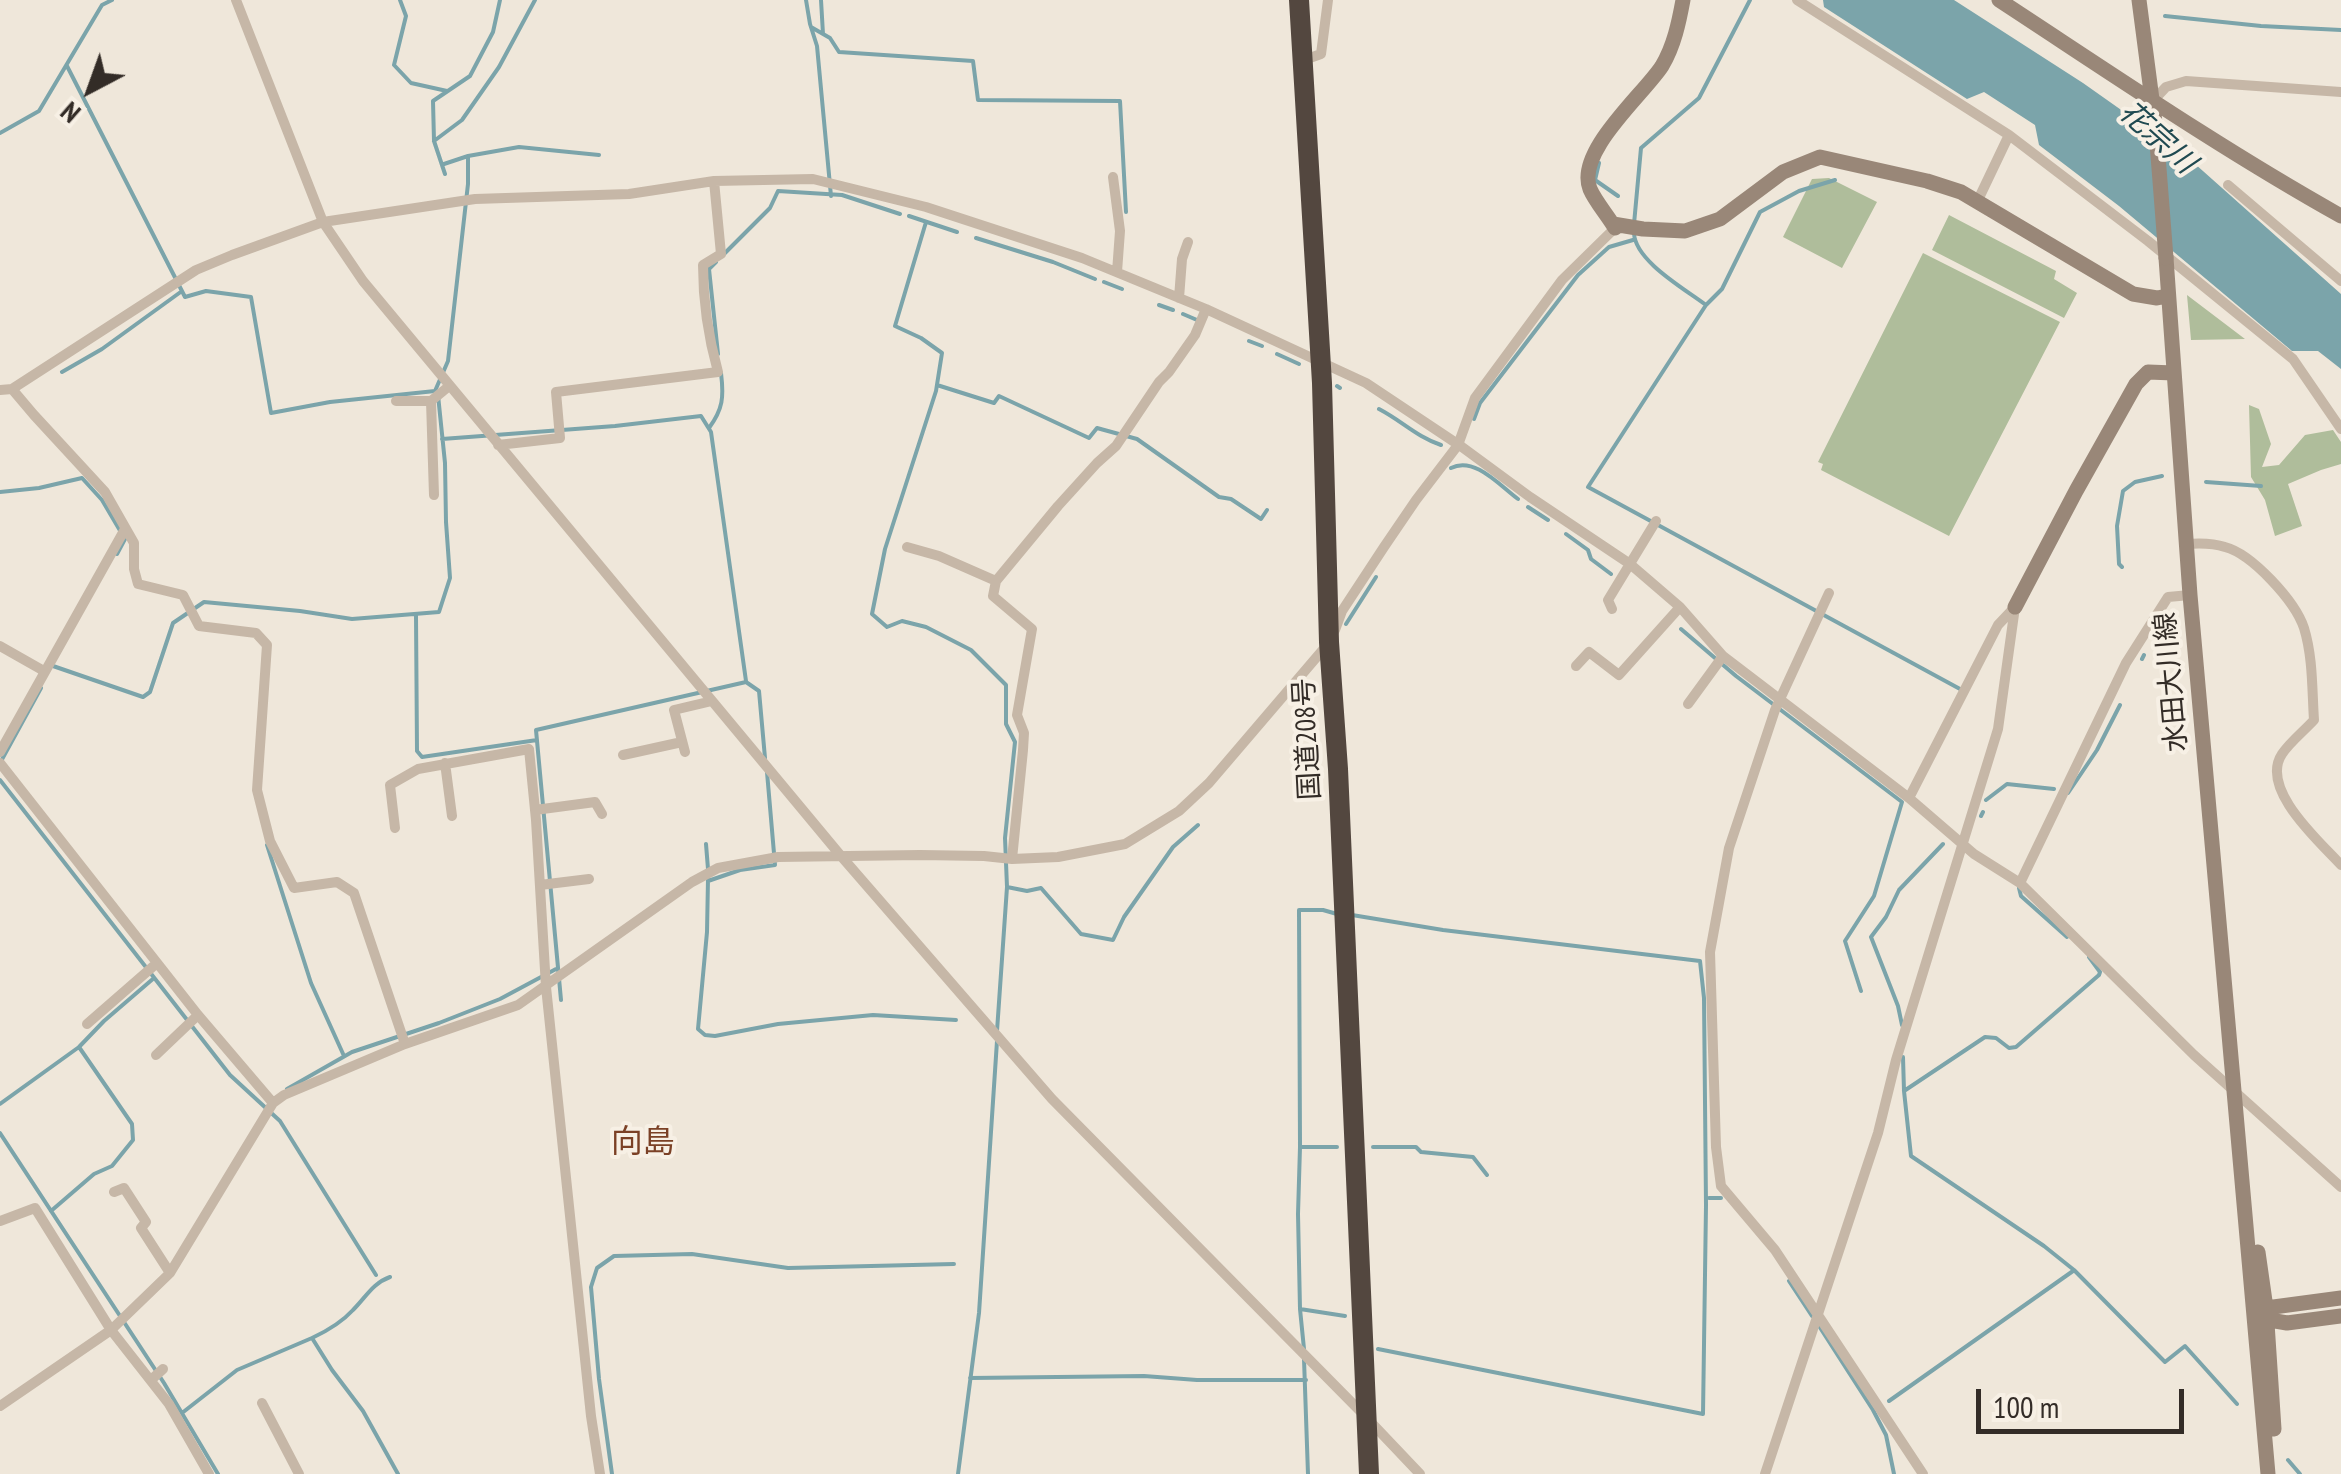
<!DOCTYPE html>
<html>
<head>
<meta charset="utf-8">
<style>
	body { margin:0 }
	#map { position:relative; width:2341px; height:1474px; overflow:hidden; background:#efe7da; font-family:"PT Sans Narrow",sans-serif }
	canvas { display:block }
	.north { position:absolute; left:40px; top:40px; width:100px; height:100px; -webkit-text-stroke:8px #f7f0e5; paint-order:stroke; rotate:221deg; font-size:28px; font-weight:700; line-height:40px; text-align:center; color:#332c27 }
	.north::after { content:''; display:block; margin:auto; width:35px; height:45px; background:#332c27; clip-path:polygon(50% 0,100% 100%,50% 72%,0 100%) }
	.scale { position:absolute; left:1976px; top:1389px; width:208px; height:45px; box-sizing:border-box; border:5px solid #332c27; border-top:0; padding-left:12px; font-size:30px; line-height:35px; white-space:nowrap; color:#332c27; -webkit-text-stroke:8px #f7f0e5; paint-order:stroke }
</style>
</head>
<body>
<div id="map">
<canvas width="2341" height="1474"></canvas>
<div class="north">N</div>
<div class="scale">100 m</div>
</div>
<script>
const ctx = document.querySelector('canvas').getContext('2d');
ctx.lineJoin = 'round';
function paint(path, color) { ctx.fillStyle = color; ctx.fill(path, 'evenodd'); }
function strokePath(path, color, width, dash) { ctx.strokeStyle = color; ctx.lineWidth = width; ctx.lineCap = dash ? 'butt' : 'round'; ctx.setLineDash(dash || []); ctx.stroke(path); }
function label(font, color, halo, rows, align = 'center') {
  ctx.font = font + ' "PT Sans Narrow","Noto Sans JP",sans-serif'; ctx.lineWidth = 8; ctx.setLineDash([]); ctx.textBaseline = 'middle'; ctx.strokeStyle = halo; ctx.fillStyle = color; for (const [text, x, y, turn = 0] of rows) {
    ctx.save(); ctx.translate(x, y); ctx.rotate((+turn || 0) * Math.PI / 180); ctx.textAlign = isNaN(turn) ? turn : align; if (halo) ctx.strokeText(text, 0, 0); ctx.fillText(text, 0, 0); ctx.restore();
  }
}
paint(new Path2D(`
	M1829,178L1877,202L1842,268L1783,237L1812,179Z
	M1949,215L2056,271L2054,279L2077,293L2064,318L1932,250Z
	M1923,253L2060,322L1949,536L1821,470L1823,464L1818,462Z
	M2187,295L2245,339L2191,340Z
	M2249,405L2259,409L2271,444L2262,467L2279,465L2305,435L2333,430L2341,442V464L2321,470L2288,484L2302,526L2275,536L2265,500L2251,477Z`), '#afbd9b');
paint(new Path2D(`
	M1823,0H1954L2083,83L2185,155L2341,294V369L2318,351H2292L2119,206L2039,145L2035,125L1984,92L1967,99L1824,7Z`), '#7ba4aa');
strokePath(new Path2D(`
	M400,0L406,16L394,65L411,83L447,91
	M806,0L810,24L817,46L831,196
	M821,0L823,34
	M2165,16L2261,26L2341,30
	M811,27L830,38L839,52L973,61L978,100L1120,101L1126,212
	M67,66L185,297L206,291L251,297L271,413L330,402L435,391
	M0,133L39,111L102,5L112,0
	M434,141L462,120L499,67L535,0
	M1599,163L1595,180L1618,196
	M444,164L468,156
	M445,174L434,141L433,101L470,76L493,32L500,0
	M1835,180L1799,191L1760,212L1722,289L1706,305L1588,487L1960,689
	M909,216L957,232
	M926,222L895,326L921,338L942,353L936,391L885,549L872,614L887,627L902,621L926,627L971,650L1006,685V724L1015,742L1005,838L1007,887
	M1634,224L1641,148L1699,98L1750,0
	M1634,233C1635,261 1685,289 1706,305
	M976,238L1053,262L1095,279
	M723,255L770,208L778,191L842,195L900,214
	M716,262L709,269L718,354
	M1104,282L1122,289
	M1159,305L1173,310
	M1183,314L1197,320
	M1249,341L1262,346
	M1277,354L1299,364
	M62,372L102,349L182,291
	M937,385L994,403L999,396L1089,438L1097,428L1137,439L1219,497L1231,499L1261,519L1267,510
	M1337,386L1340,388
	M1379,409C1402,421 1417,437 1441,445
	M1474,419L1480,403L1578,275L1609,247L1633,240
	M709,428C723,409 724,397 721,373
	M442,439L615,426L701,416L711,432L746,681
	M1451,468C1475,456 1500,486 1518,499
	M2206,482L2261,486
	M0,492L39,488L82,478L102,500L125,539L117,554
	M1528,507L1548,520
	M1566,534L1588,550L1591,559L1611,574
	M2122,567L2119,564L2117,526L2123,491L2135,482L2162,476
	M416,615L417,751L422,757L537,740
	M1346,624L1376,577
	M1681,629L1736,676L1902,802L1874,896L1845,941L1861,991
	M2142,659L2144,655
	M53,666L143,697L150,692L173,623L204,602L300,611L352,619L439,612L450,578L446,522L445,463L438,395L435,391L448,361L468,184V156L519,147L599,155
	M0,763L41,688
	M0,780L230,1075L280,1121L376,1275
	M2068,793L2097,750L2120,705
	M1986,800L2007,784L2054,789
	M1981,816L1983,812
	M706,844L708,869
	M267,845L311,983L344,1056
	M708,879L707,932L698,1029L705,1035L715,1036L778,1024L873,1015L956,1020
	M708,881L740,870L775,865L767,772
	M2019,888L2021,896L2067,937
	M1337,914L1323,910H1299L1300,1147L1298,1214L1300,1309L1345,1316
	M1352,915L1443,930L1700,961L1704,998L1706,1205L1703,1414L1378,1349
	M561,1000L536,730L746,682L759,691L765,758
	M1902,1025L1898,1006L1871,937L1886,917L1899,890L1943,844
	M997,1031L1007,887L1027,891L1041,888L1081,934L1113,940L1124,917L1173,847L1198,825
	M1903,1057L1904,1091L1911,1156L2044,1246L2074,1270L2165,1362L2185,1346L2237,1404
	M287,1089L352,1052L439,1023L500,999L556,969
	M1904,1091L1985,1037L1996,1038L2009,1048L2016,1047L2099,975L2100,972L2089,957
	M0,1104L79,1047L104,1021L154,978
	M0,1133L164,1383L218,1474
	M1301,1147H1337
	M1373,1147H1416L1421,1152L1473,1157L1487,1175
	M1709,1198H1721
	M51,1211L94,1174L112,1166L133,1140L132,1124L79,1047
	M1789,1281L1812,1316
	M1300,1309L1304,1349
	M1819,1326L1873,1410L1886,1435L1894,1474
	M312,1338C327,1331 342,1322 353,1310C366,1297 373,1283 390,1277
	M1304,1359L1308,1474
	M970,1378L1144,1376L1197,1380H1306
	M1889,1401L2073,1271
	M182,1413L237,1370L312,1338L332,1370L363,1411L398,1474
	M2288,1460L2300,1474
	M612,1474L599,1379L591,1287L597,1268L614,1256L692,1254L788,1268L954,1264
	M958,1474L979,1313L997,1041`), '#7ba4aa', 4);
strokePath(new Path2D(`
	M236,0L323,222L363,281L841,856L1052,1099L1365,1416L1420,1474
	M1797,0L2009,135L2148,241L2293,359L2341,429
	M1304,60L1321,54L1328,0
	M2152,102L2166,87L2186,81L2341,92
	M1113,177L1120,231L1117,272
	M2228,185L2341,281
	M1978,200L2009,135
	M1179,298L1182,259L1188,242
	M12,389L34,415L105,492L134,543V569L138,584L183,595L199,626L256,633L267,645L257,790L270,841L294,888L337,882L354,893L405,1044
	M0,390L12,389L196,270L232,255L323,222L475,199L629,194L714,181L813,179L926,207L1082,258L1206,309L1366,383L1462,447L1530,497L1630,564L1680,607L1723,656L1909,798L1974,854L2020,883L2194,1055L2341,1187
	M396,401H431
	M498,445L560,438L556,392L718,372C708,336 703,301 703,265L721,254L714,181
	M434,495L431,401L448,387
	M2186,544C2198,543 2213,543 2225,547C2252,554 2295,601 2304,628C2313,657 2312,690 2314,720C2304,731 2290,742 2282,754C2259,789 2320,842 2341,865
	M907,547L939,556L996,581
	M1829,593L1775,710L1729,848L1710,952L1716,1147L1721,1186L1775,1250L1923,1474
	M1612,609L1608,600L1656,521
	M1335,630L1342,611L1384,547L1416,500L1458,445L1475,398L1562,280L1615,228
	M0,646L44,671
	M1576,666L1589,652L1619,675L1680,607
	M1688,704L1723,656
	M0,752L125,529
	M685,752L674,710L712,701
	M623,755L682,742
	M0,763L198,1015L273,1103
	M445,763L452,816
	M1909,798L1998,625L2015,607
	M535,810L595,802L602,814
	M395,828L390,785L418,769L529,749L536,820L546,987L591,1416L600,1474
	M1012,859L1023,750L1024,733L1017,715L1032,629L993,596L996,581L1058,506L1097,463L1116,446L1159,382L1169,372L1195,335L1206,309
	M2020,883L2126,663L2168,597L2190,595
	M540,885L589,879
	M87,1024L157,963
	M156,1055L198,1015
	M114,1192L124,1188L146,1222L141,1228L170,1273
	M0,1221L35,1208L111,1330L169,1404L209,1474
	M151,1380L163,1369
	M262,1403L299,1474
	M0,1406L111,1330L170,1273L273,1103L284,1095L405,1044L518,1005L692,882L718,868L778,857L920,855L984,856L1012,859L1058,857L1125,844L1179,811L1209,783L1327,645
	M1765,1474L1878,1133L1896,1060L1998,729L2015,607`), '#c6b7a7', 10);
strokePath(new Path2D(`
	M1999,0C2112,74 2223,150 2341,216
	M2139,0L2156,130
	M1613,224L1643,229L1685,231L1720,219L1783,172L1820,157L1927,181L1961,192L2133,294L2157,298L2167,296
	M1615,228C1608,216 1595,201 1590,189C1575,152 1644,94 1662,66C1674,46 1679,22 1683,0
	M2166,258L2190,595L2268,1474
	M2015,607L2076,491L2136,384L2148,372L2174,373
	M2258,1252L2266,1308L2274,1429
	M2258,1314L2266,1308L2341,1298
	M2258,1318L2287,1323L2341,1316`), '#998778', 15);
strokePath(new Path2D(`
	M1299,0L1322,383L1329,642L1338,769L1369,1474`), '#53473f', 20);
strokePath(new Path2D(`
	M2156,130L2166,258`), '#998778', 15);
label('28px', '#332c27', '#f7f0e5', [
	["水田大川線",2172,682,-95],
	["国道208号",1308,739,-93]
]);
label('italic 30px', '#204a51', '#f7f0e5', [
	["花宗川",2157,138,42]
]);
label('32px', '#7b4126', '#f7f0e5', [
	["向島",643,1143]
]);
</script>
</body>
</html>
